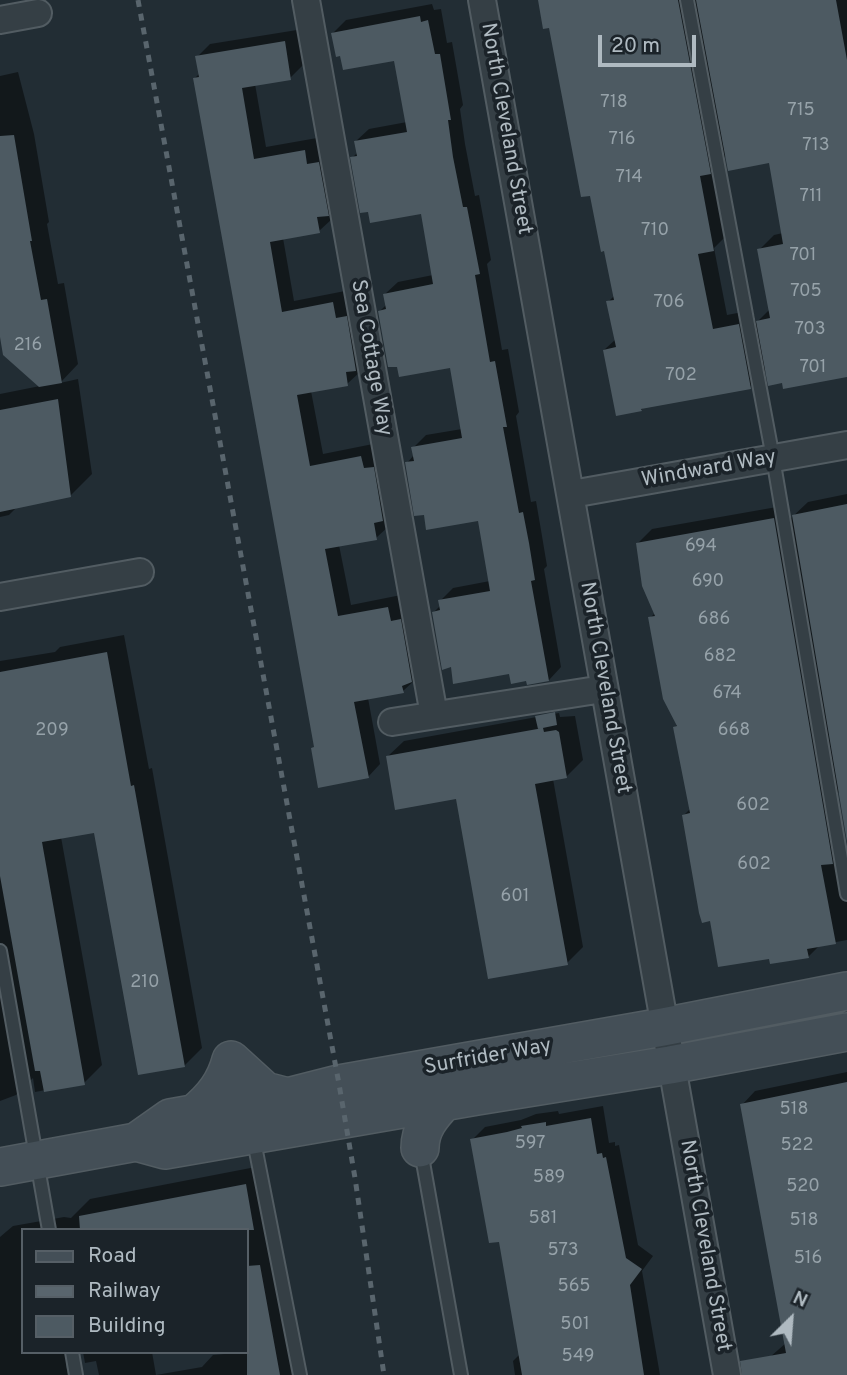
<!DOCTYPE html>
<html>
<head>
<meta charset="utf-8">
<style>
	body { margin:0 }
	#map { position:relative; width:847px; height:1375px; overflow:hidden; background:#222d34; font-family:Overpass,sans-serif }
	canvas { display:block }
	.legend { position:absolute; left:21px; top:1228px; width:228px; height:126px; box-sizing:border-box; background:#1b2329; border:2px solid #565f66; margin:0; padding:9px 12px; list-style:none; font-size:21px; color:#afbac1 }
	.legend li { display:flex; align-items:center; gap:14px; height:35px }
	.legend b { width:35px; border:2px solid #565f66 }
	.north { position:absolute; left:756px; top:1284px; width:70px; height:70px; -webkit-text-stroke:5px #1b2329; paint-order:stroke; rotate:25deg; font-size:19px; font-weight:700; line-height:28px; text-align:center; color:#afbac1 }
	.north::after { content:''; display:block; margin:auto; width:24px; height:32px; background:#afbac1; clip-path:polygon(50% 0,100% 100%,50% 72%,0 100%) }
	.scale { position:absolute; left:598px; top:35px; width:98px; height:32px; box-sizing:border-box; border:4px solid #afbac1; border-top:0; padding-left:9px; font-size:21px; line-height:24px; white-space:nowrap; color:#afbac1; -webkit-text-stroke:5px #1b2329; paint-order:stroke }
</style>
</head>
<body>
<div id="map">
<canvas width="847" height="1375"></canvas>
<ul class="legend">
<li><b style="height:9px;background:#444f57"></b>Road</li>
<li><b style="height:9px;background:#59656d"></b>Railway</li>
<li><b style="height:19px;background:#4d5a62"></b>Building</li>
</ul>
<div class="north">N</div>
<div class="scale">20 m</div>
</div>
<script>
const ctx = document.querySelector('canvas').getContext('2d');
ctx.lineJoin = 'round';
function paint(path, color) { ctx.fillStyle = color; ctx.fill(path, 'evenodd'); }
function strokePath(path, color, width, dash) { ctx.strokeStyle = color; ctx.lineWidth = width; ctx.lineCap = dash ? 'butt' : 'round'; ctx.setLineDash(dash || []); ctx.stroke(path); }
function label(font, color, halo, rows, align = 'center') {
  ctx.font = font + ' Overpass,sans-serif'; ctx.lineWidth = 7; ctx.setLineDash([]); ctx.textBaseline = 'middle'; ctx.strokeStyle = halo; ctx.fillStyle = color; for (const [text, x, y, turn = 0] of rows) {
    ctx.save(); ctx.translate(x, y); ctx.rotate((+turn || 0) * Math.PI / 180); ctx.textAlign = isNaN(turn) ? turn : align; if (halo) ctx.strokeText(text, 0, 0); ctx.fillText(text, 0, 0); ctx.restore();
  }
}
paint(new Path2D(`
	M539,0H847V376L784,381L767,370L750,387L644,407L641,410L604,350L616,339L608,302L615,295L551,26ZM727,155L770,161L783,233L774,235L759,250L770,309L756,323L753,310L727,315L714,248L727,235L715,167Z
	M432,4L434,10L441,9L447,43L452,42L463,105L460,109L465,144L475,196L479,195L491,260L487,264L502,350L508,349L519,412L516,416L531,502L536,501L541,530L547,566L544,569L561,667L549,680L527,679L510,672L452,665L433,613L441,605L440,601L453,588L490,581L479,519L425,513L407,463L414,455L413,448L426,435L462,429L452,366L380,311L387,304L385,294L398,282L433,275L422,212L352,158L358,152L356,141L369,129L407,122L395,59L333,33L346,20Z
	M297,30L303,65L290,78L255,84L266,147L317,138L320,152L331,150L332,219L319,231L283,238L294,301L345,291L360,372L347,384L311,391L323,454L373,444L389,526L376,538L339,545L351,605L401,595L416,679L403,691L368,698L380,764L368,777L315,746L195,78L200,73L197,57L210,44Z
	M18,72L34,134L49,222L47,224L58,284L64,283L78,364L60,383L78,379L92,474L71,495L17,507L9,515L0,517V394L40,386L0,327V76Z
	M847,494V803L840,791L827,804L847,873V940L820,945L808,957H770L684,815L691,808L675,727L678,724L650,618L655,613L638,543L652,529L788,505L790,519L808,502Z
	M124,635L149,769L152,768L202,1048L184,1066L96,831L61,837L102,1065L84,1083L35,1092L33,1078L16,1095L0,1101V661L55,652L60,647Z
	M559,713L560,717L575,716L583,760L566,777L553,779L583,947L567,963L457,797L387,757L404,741Z
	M847,1072V1375H773L770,1357L786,1343L742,1105L755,1091Z
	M603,1106L609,1143L615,1142V1146L619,1145L638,1245L653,1256L642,1271L660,1375H515L513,1361L520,1354L500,1240L472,1140L485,1127L521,1120L536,1114L558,1111L559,1114Z
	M266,1165L304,1375H156L202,1367L213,1355L247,1352V1230H23V1352H79L66,1365L68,1375H0V1237L7,1231L13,1226L64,1217L71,1218L90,1199Z
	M83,1352H152L156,1375H99L96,1361L85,1363Z`), '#0007');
paint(new Path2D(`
	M538,0H678L711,174L700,176L714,251L698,254L713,329L739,324L751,389L641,409L642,411L616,416L603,350L616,347L606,301L614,300L604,251L601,252L590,196L581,197L549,28L543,29Z
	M696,0H836L847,60V377L783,389L782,383L768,386L756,321L770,318L757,249L783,244L769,163L728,171Z
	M420,16L421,22L428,20L435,54H440L451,120H448L453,157L463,207H467L480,274L475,275L490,362L495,361L507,427H503L519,513L523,512L529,543L535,580L531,581L549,681L527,685L526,681L511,684L509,674L453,684L451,667L442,670L432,612L440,610L438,600L490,591L478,521L426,530L424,515L414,516L405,462L414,461L411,447L462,438L450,368L399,377L397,367H388L378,311L386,309L383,294L433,284L421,214L370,223L368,212L360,213L350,157L357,156L354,141L407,132L394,61L343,70L340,56L336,57L331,33Z
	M285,41L291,80L242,88L254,159L305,150L307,164L319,162L329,216L317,217L320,233L270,242L282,312L333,302L336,318L347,316L356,371L346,372L348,386L297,395L310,466L361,456L364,468L374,467L383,521L374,523L377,540L325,549L338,616L388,607L391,621L401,619L412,682L402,686L404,693L354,702L369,778L318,788L311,748L314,747L290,613L193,78L199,77L195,56Z
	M14,135L32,241H30L41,300L47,299L62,383L39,387L3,355L0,337V136Z
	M58,399L71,497L0,512V410Z
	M847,504V842L792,515Z
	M774,518L833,864L821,865L836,944L807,949L809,958L770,964L769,959L718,967L710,921L702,923L699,913L682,815L690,813L673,727L677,726L663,699L648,617L655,616L642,586L636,543Z
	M107,652L131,786L134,785L185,1067L138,1075L94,833L42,842L85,1085L44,1092L40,1071H35L0,876V672Z
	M555,712L557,725L538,729L535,716Z
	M543,728L544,732L556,730L559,732L567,778L535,784L568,965L488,979L456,799L395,810L386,756Z
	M847,1082V1375H742L740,1361L786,1353L740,1104Z
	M591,1118L597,1154L602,1153L603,1158L606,1157L626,1258L642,1269L630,1285L644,1375H522L499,1242L489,1243L470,1139L507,1132L522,1128L521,1126L546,1122V1126Z
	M246,1184L254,1230H80L79,1216Z
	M260,1265L280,1375H247V1266Z`), '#4d5a62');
const lane = new Path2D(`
	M687,0L773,458L847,894
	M0,951L49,1230
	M253,1136L300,1375
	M421,1151L461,1375
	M72,1352L76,1375`);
const street = new Path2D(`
	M306,0L434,715
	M482,0C565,458 643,917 727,1375
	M0,20L38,13
	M572,494L847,445
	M0,597L140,572
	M392,722L603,689`);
const secondary = new Path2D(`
	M195,1113C213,1098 225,1083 231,1060L265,1091L288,1097
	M136,1142L165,1150L477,1096L670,1065L847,1032
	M420,1148C420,1129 431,1115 444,1102
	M0,1167L136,1142L170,1118L288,1097L339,1084L663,1027L847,991`);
strokePath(lane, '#525c62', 16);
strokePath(street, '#525c62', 30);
strokePath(secondary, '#525c62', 40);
strokePath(lane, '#353f45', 12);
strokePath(street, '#353f45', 26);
strokePath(secondary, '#444f57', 37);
strokePath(new Path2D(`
	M138,0L339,1084L355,1178L384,1375`), '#59656d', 5, [7, 7]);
label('18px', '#96a2a9', null, [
	["718",614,103],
	["715",801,111],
	["716",622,140],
	["713",816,146],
	["714",629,178],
	["711",811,197],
	["710",655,231],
	["701",803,256],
	["705",806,292],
	["706",669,303],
	["703",810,330],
	["216",28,346],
	["701",813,368],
	["702",681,376],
	["694",701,547],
	["690",708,582],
	["686",714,620],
	["682",720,657],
	["674",727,694],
	["209",52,731],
	["668",734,731],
	["602",753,806],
	["602",754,865],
	["601",515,897],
	["210",145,983],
	["518",794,1110],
	["597",530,1144],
	["522",797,1146],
	["589",549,1178],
	["520",803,1187],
	["581",543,1219],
	["518",804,1221],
	["573",563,1251],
	["516",808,1259],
	["565",574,1287],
	["501",575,1325],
	["549",578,1357]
]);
label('21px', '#afbac1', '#1b2329', [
	["North Cleveland Street",505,129,80],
	["Sea Cottage Way",370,358,80],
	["Windward Way",709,470,-10],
	["North Cleveland Street",604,688,80],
	["Surfrider Way",488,1058,-10],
	["North Cleveland Street",704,1246,80]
]);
</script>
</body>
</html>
